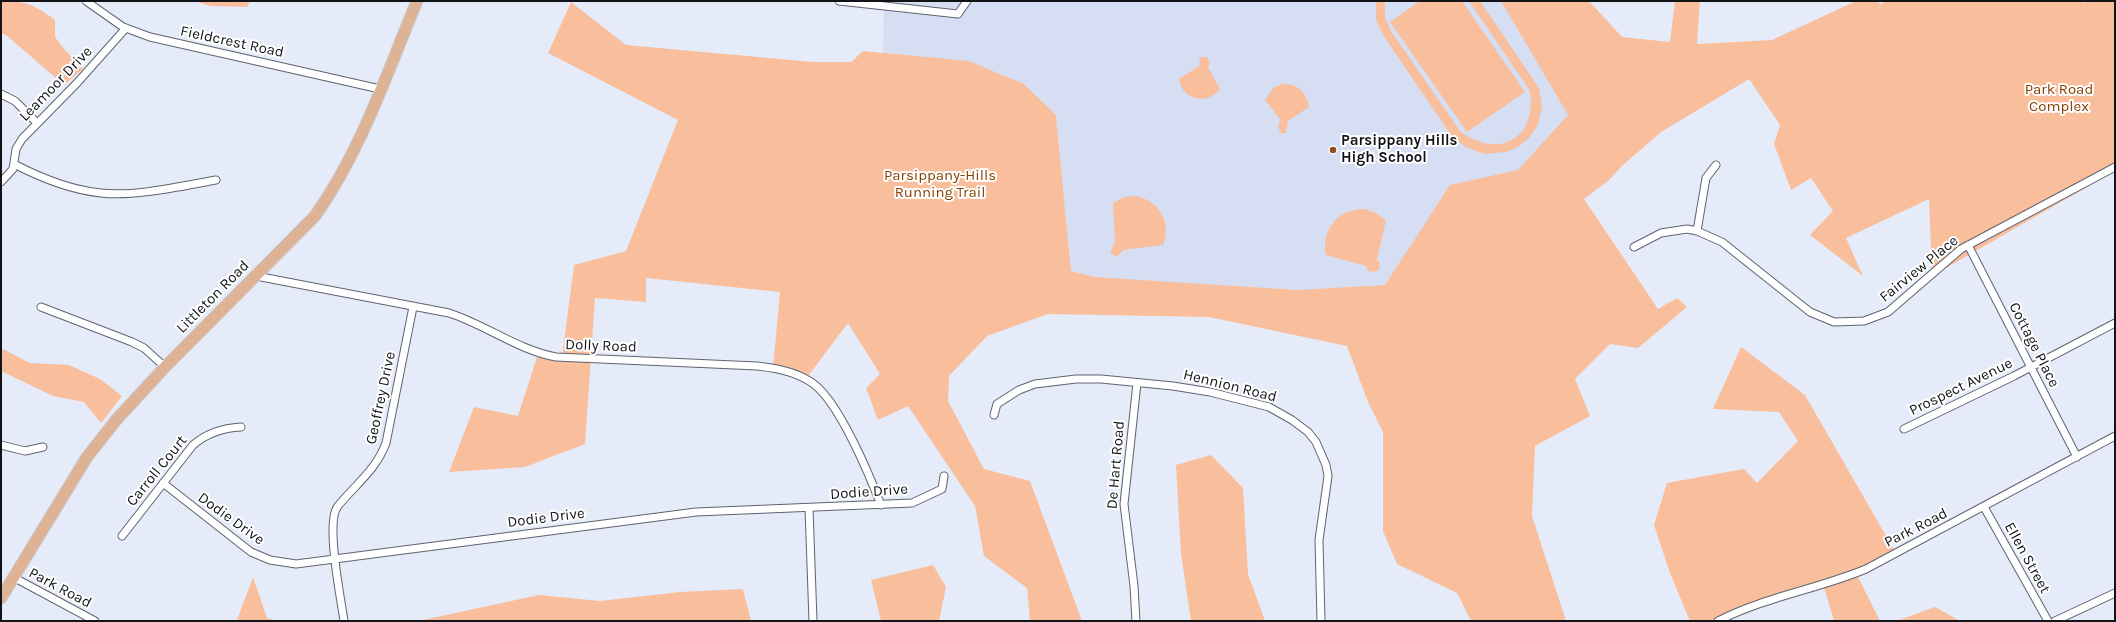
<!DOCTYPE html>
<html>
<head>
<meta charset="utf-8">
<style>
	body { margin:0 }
	#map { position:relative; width:2116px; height:622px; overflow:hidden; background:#e5ebf9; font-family:Karla,sans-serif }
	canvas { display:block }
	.frame { position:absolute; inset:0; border:2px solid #111317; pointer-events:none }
</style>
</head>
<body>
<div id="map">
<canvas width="2116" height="622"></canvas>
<div class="frame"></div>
</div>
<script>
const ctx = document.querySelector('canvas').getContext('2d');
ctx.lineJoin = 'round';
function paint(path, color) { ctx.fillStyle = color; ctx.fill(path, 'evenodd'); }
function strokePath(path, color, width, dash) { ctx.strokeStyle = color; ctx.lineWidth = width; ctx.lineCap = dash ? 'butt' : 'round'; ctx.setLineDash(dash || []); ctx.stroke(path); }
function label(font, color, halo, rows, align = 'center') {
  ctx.font = font + ' Karla,sans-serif'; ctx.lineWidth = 4; ctx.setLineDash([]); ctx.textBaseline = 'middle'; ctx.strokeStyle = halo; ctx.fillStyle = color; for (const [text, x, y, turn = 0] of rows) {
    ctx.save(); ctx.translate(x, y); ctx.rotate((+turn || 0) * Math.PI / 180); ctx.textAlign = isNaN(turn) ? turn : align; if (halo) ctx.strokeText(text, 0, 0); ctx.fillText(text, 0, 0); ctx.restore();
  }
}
paint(new Path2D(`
	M884,1H1518L1606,131L1609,180L1584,199L1359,327L1249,313L1071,271L1056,115L1024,84L883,53Z`), '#d6def3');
paint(new Path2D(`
	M1,1C27,1 35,5 55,20V37L65,50L83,69L64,85L6,35L1,33Z
	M194,1H250L247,7L211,6Z
	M1376,1H1385V18L1391,31L1460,131C1499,160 1537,139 1530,91L1469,1H1480L1539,88L1542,107L1538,125L1529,138L1516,148L1506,152L1485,154L1466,147L1453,138L1383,35L1376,20Z
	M1420,1H1462L1525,92L1467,132L1390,22Z
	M1501,1H1589L1622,37L1670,42L1675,1H1700L1697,44L1772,40L1856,1H1876L1881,4L1886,1H2082L2083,3L2088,1H2115V171L1932,276L1929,199L1846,238L1863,276L1810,235L1833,211L1811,178L1791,190L1774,144L1780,125L1749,79L1661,132L1622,166L1609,180L1584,199L1658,309L1677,298L1687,307L1638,348L1610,344L1575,379L1590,416L1535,446L1532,516L1566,621H1471L1457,593L1397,564L1383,531V432L1368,402L1347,346L1209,317L1048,314L987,336L949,376L948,401L984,469L1030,481L1082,621H1030L1027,588L984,556L975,506L908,406L878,420L866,388L880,374L848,323L805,380L773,368L780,292L646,278V302L595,298L585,444L525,467L449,472L474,407L518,416L538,354L562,357L574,265L626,251L678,120L548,53L571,2L626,45L813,62H851L863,51L969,61L1024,84L1056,115L1071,271L1095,277L1297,290L1385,285L1450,185L1518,170L1568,115Z
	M1200,57H1207L1210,63L1208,67L1220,89C1207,106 1182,100 1179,79L1199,66Z
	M1282,84C1297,83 1307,92 1309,107L1288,121L1286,133H1281L1278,127L1280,119L1265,100L1273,88Z
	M1136,196C1160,201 1172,223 1163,245L1123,250L1117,257L1110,252L1115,242L1113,203L1124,197Z
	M1365,209L1376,213L1386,220L1377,260L1380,263L1379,269L1374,272L1368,271L1366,266L1326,255C1321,229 1338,209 1365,209Z
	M1741,347L1805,395L1897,555L1856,573L1880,621H1834L1823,584L1725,621H1690L1670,573L1654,525L1667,483L1744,469L1757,483L1798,441L1779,412L1713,409Z
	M1,348L30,363L69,365L100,379L122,396L101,423L84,402L53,396L1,371Z
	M1211,455L1243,488L1248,574L1265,621H1191L1181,554L1176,465Z
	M933,565L946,587L939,621H881L871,580Z
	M253,577L267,618L277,621L237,620Z
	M743,589L751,621H418L539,595L600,601L680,592Z
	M1935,607L1960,621H1896Z`), '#f9bf9d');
const minor = new Path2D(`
	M86,1L123,27L150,37L380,89
	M839,1L958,14L967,1
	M1,94L15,101L37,123
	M14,164C41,178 71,190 101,193C134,197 182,186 216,180
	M1,182L13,169L16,149L22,139L77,83L126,28
	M1697,231L1706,178L1716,165
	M1968,245L2077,457
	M1634,247L1661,233L1687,229L1697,231L1722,242L1810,312L1834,322L1864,321L1888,312L1961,249L2115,167
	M256,276L449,313C486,325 518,350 556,357L757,366C777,368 799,372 815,385C840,405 869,474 881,505
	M41,307L132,342L144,348L165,367
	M994,415L997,404L1019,390L1035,384L1076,379H1101L1173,386L1210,392L1269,407L1292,420L1308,432L1316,442L1326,465L1328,476L1319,540L1321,621
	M1904,429L2014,376L2115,323
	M1,445L25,451L43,447
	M163,483L251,552L270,560L296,564L696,512L912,503L942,489L944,476
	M1984,507L2048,621
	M809,508L813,621
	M122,536L193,445C207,433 222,428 241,427
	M13,577L95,621
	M344,621C341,599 325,521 338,506C356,484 376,470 386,443L413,307
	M1136,621L1134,586L1124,504L1137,383
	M1718,621C1765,597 1818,589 1866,569L2115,436
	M2055,621L2115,593`);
const primary = new Path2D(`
	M1,598L87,457L117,419L165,367L315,216C361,151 387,73 417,1`);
strokePath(minor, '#5f6370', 9);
strokePath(primary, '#cbcbcc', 13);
strokePath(minor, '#fff', 7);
strokePath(primary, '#ddb295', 11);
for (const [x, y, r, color] of [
	[1333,150,4,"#8f4c1d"]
]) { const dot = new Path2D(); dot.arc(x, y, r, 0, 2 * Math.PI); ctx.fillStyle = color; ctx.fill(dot); strokePath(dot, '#fff', 1.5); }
label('15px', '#111317', '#fff', [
	["Fieldcrest Road",232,42,12],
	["Leamoor Drive",56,84,-46],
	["Fairview Place",1919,269,-39],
	["Littleton Road",213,297,-45],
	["Cottage Place",2034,345,63],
	["Dolly Road",601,346,2],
	["Hennion Road",1230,386,14],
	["Prospect Avenue",1961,387,-26],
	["Geoffrey Drive",381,398,-78],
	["De Hart Road",1116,465,-85],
	["Carroll Court",157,471,-51],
	["Dodie Drive",869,492,-4],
	["Dodie Drive",546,518,-7],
	["Dodie Drive",231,519,36],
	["Park Road",1916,528,-27],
	["Ellen Street",2027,558,61],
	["Park Road",60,588,28]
]);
label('15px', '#873f00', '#fff', [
	["Park Road",2059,90],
	["Complex",2059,107],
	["Parsippany-Hills",940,176],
	["Running Trail",940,193]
]);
label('bold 15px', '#111317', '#fff', [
	["Parsippany Hills",1341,141],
	["High School",1341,158]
], 'left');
</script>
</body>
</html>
